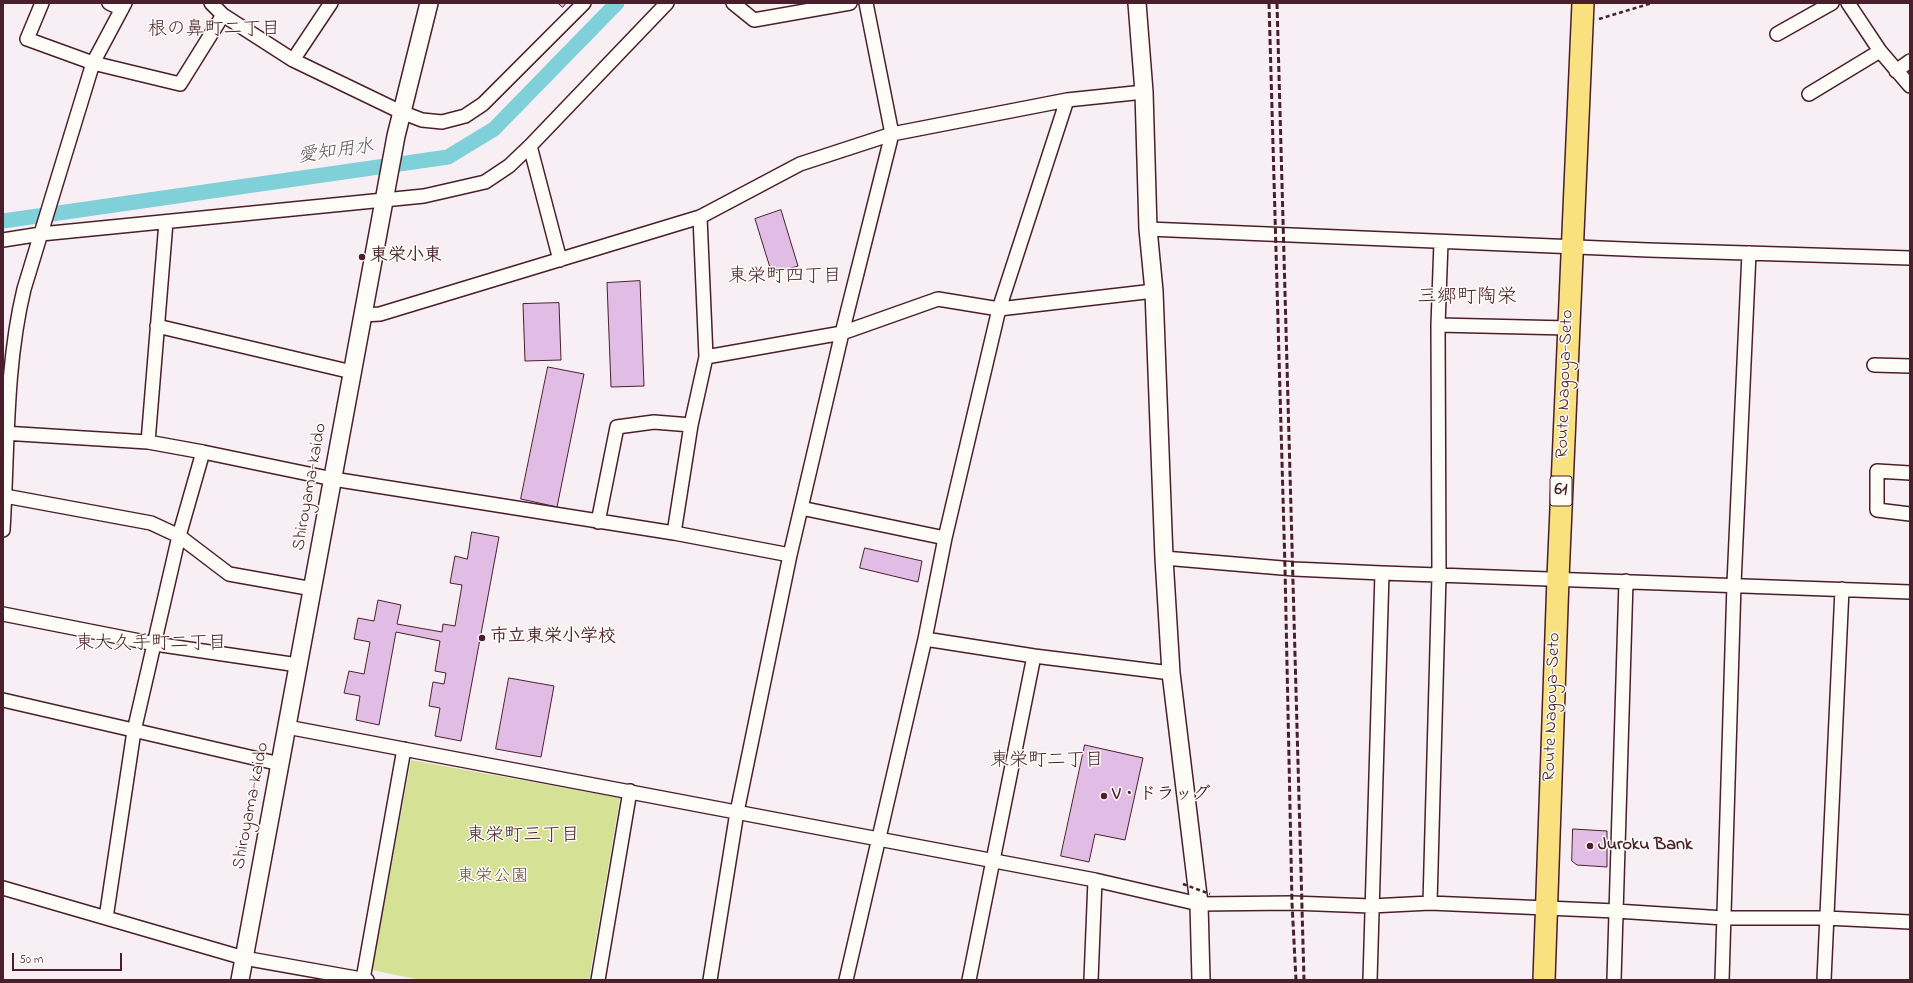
<!DOCTYPE html>
<html>
<head>
<meta charset="utf-8">
<style>
	body { margin:0 }
	#map { position:relative; width:1913px; height:983px; overflow:hidden; background:#f7eff3; font-family:"Indie Flower",sans-serif }
	canvas { display:block }
	.frame { position:absolute; inset:0; border:4px solid #4a1f2b; pointer-events:none }
	.scale { position:absolute; left:12px; top:953px; width:110px; height:18px; box-sizing:border-box; border:2px solid #4a1f2b; border-top:0; padding-left:5px; font-size:12px; line-height:14px; white-space:nowrap; color:#4a1f2b; -webkit-text-stroke:3px #fdfcf7; paint-order:stroke }
</style>
</head>
<body>
<div id="map">
<canvas width="1913" height="983"></canvas>
<div class="frame"></div>
<div class="scale">50 m</div>
</div>
<script>
const ctx = document.querySelector('canvas').getContext('2d');
ctx.lineJoin = 'round';
function paint(path, color) { ctx.fillStyle = color; ctx.fill(path, 'evenodd'); }
function strokePath(path, color, width, dash) { ctx.strokeStyle = color; ctx.lineWidth = width; ctx.lineCap = dash ? 'butt' : 'round'; ctx.setLineDash(dash || []); ctx.stroke(path); }
function label(font, color, halo, rows, align = 'center') {
  ctx.font = font + ' "Indie Flower","Klee One",sans-serif'; ctx.lineWidth = 3; ctx.setLineDash([]); ctx.textBaseline = 'middle'; ctx.strokeStyle = halo; ctx.fillStyle = color; for (const [text, x, y, turn = 0] of rows) {
    ctx.save(); ctx.translate(x, y); ctx.rotate((+turn || 0) * Math.PI / 180); ctx.textAlign = isNaN(turn) ? turn : align; if (halo) ctx.strokeText(text, 0, 0); ctx.fillText(text, 0, 0); ctx.restore();
  }
}
paint(new Path2D(`
	M411,760L620,798L589,980H421L372,970Z`), '#d5e194');
strokePath(new Path2D(`
	M3,221L448,157L494,129L617,3`), '#80d0da', 15);
const building = new Path2D(`
	M558,3H566L563,7Z
	M781,210L798,266L772,274L755,219Z
	M640,281L644,386L611,387L607,283Z
	M559,303L561,360L525,361L523,304Z
	M548,367L584,374L557,507L521,499Z
	M472,532L499,537L461,741L435,736L440,708L429,706L433,682L444,684L446,673L435,671L440,641L396,632L379,725L356,720L360,696L344,693L349,671L364,674L370,642L354,639L358,618L374,621L378,600L401,605L397,624L442,632L443,624L455,626L462,585L450,583L455,556L467,559Z
	M865,548L922,561L918,582L860,568Z
	M509,678L554,686L541,757L496,749Z
	M1085,745L1143,758L1125,840L1095,834L1089,862L1061,856Z
	M1573,829L1607,831V867L1577,865L1572,861Z`);
paint(building, '#e1bce5');
strokePath(building, '#4a1f2b', 1);
const minor = new Path2D(`
	M42,3L27,39L93,63L180,84L223,15
	M109,3L122,9
	M211,3L223,15L293,60L401,112L422,120L442,122L465,116L483,104L584,3
	M733,3L754,20L850,3
	M1848,3L1880,51L1910,86
	M1777,34L1832,3
	M293,60L331,3
	M1896,71L1910,61
	M1809,94L1880,51
	M530,146L560,260
	M1148,229L1648,250L1910,258
	M3,240L41,234L424,196L485,182L509,166L530,146L667,3
	M363,315L380,314L700,217L800,164L892,134L1067,100L1144,92
	M1438,325L1568,328
	M157,326L352,372
	M706,357L842,333L938,299L999,309L1154,291
	M1874,365L1910,366
	M3,433L148,442L203,452L333,479L674,533L790,555
	M148,442L166,222
	M1910,473L1877,471V510L1910,514
	M5,496L151,523L179,536L229,574L313,589
	M801,508L945,538
	M598,522L617,427L654,422L691,425
	M3,530C8,449 5,368 24,289L93,63L125,3
	M674,533L691,425L706,357L700,217
	M1164,558L1294,569L1382,573L1910,592
	M3,614L155,644L298,665
	M925,639L1034,656L1171,673
	M3,700L280,764
	M287,727L1095,880L1199,904L1292,903L1371,906L1430,903L1616,911L1724,918H1826L1910,922
	M3,888L244,958L367,980
	M1430,903L1439,575L1438,325L1441,242
	M106,918L134,731L179,536L203,452
	M363,979L404,749
	M598,980L630,791
	M710,980L737,812L790,555L842,333L892,134L866,3
	M846,980L925,639L945,538L999,309L1067,100
	M969,980L1034,656
	M1091,980L1095,880
	M1370,980L1382,573
	M1614,980L1626,581
	M1722,980L1734,584L1749,253
	M1824,980L1842,589`);
const tertiary = new Path2D(`
	M1137,3L1144,92L1148,229L1154,291L1164,558L1171,673L1199,904L1201,980
	M240,980L396,136L429,3`);
const primary = new Path2D(`
	M1544,980L1558,578L1583,3`);
strokePath(minor, '#4a1f2b', 16);
strokePath(tertiary, '#4a1f2b', 20);
strokePath(primary, '#4a1f2b', 24);
strokePath(new Path2D(`
	M1599,19L1652,3`), '#4a1f2b', 2.5, [4, 3]);
strokePath(minor, '#fdfcf7', 13);
strokePath(tertiary, '#fdfcf7', 17);
strokePath(primary, '#fae180', 21);
strokePath(new Path2D(`
	M1269,3L1285,568L1292,903L1296,980
	M1277,3L1304,980`), '#4a1f2b', 3, [6, 3]);
strokePath(new Path2D(`
	M1183,884L1210,894`), '#4a1f2b', 2.5, [4, 3]);
for (const [x, y, r, color] of [
	[362,257,4,"#4a1f2b"],
	[482,638,4,"#4a1f2b"],
	[1104,796,4,"#4a1f2b"],
	[1590,846,4,"#4a1f2b"]
]) { const dot = new Path2D(); dot.arc(x, y, r, 0, 2 * Math.PI); ctx.fillStyle = color; ctx.fill(dot); strokePath(dot, '#fdfcf7', 1.5); }
for (const [x, y, w] of [
	[1561,491,22]
]) { const box = new Path2D(); box.roundRect(x - w / 2, y - 15, w, 30, 3); ctx.fillStyle = '#fdfcf7'; ctx.fill(box); strokePath(box, '#4a1f2b', 1); }
label('bold 17px', '#4a1f2b', null, [
	["61",1561,491]
]);
label('bold 18px', '#4a1f2b', '#fdfcf7', [
	["東栄小東",370,257],
	["市立東栄小学校",490,638],
	["V・ドラッグ",1112,796],
	["Juroku Bank",1598,846]
], 'left');
label('18px', '#4a1f2b', '#fdfcf7', [
	["Route Nagoya-Seto",1566,384,-88],
	["Shiroyama-kaido",311,487,-80],
	["Route Nagoya-Seto",1553,707,-88],
	["Shiroyama-kaido",252,806,-79]
]);
label('18px', '#6d5045', '#fdfcf7', [
	["東栄公園",493,878]
]);
label('19px', '#4a1f2b', '#fdfcf7', [
	["根の鼻町二丁目",214,31],
	["東栄町四丁目",785,278],
	["東大久手町二丁目",151,645],
	["東栄町二丁目",1047,762],
	["東栄町三丁目",523,837]
]);
label('italic 19px', '#5a5460', '#fdfcf7', [
	["愛知用水",336,153,-8]
]);
label('20px', '#4a1f2b', '#fdfcf7', [
	["三郷町陶栄",1467,299]
]);
</script>
</body>
</html>
